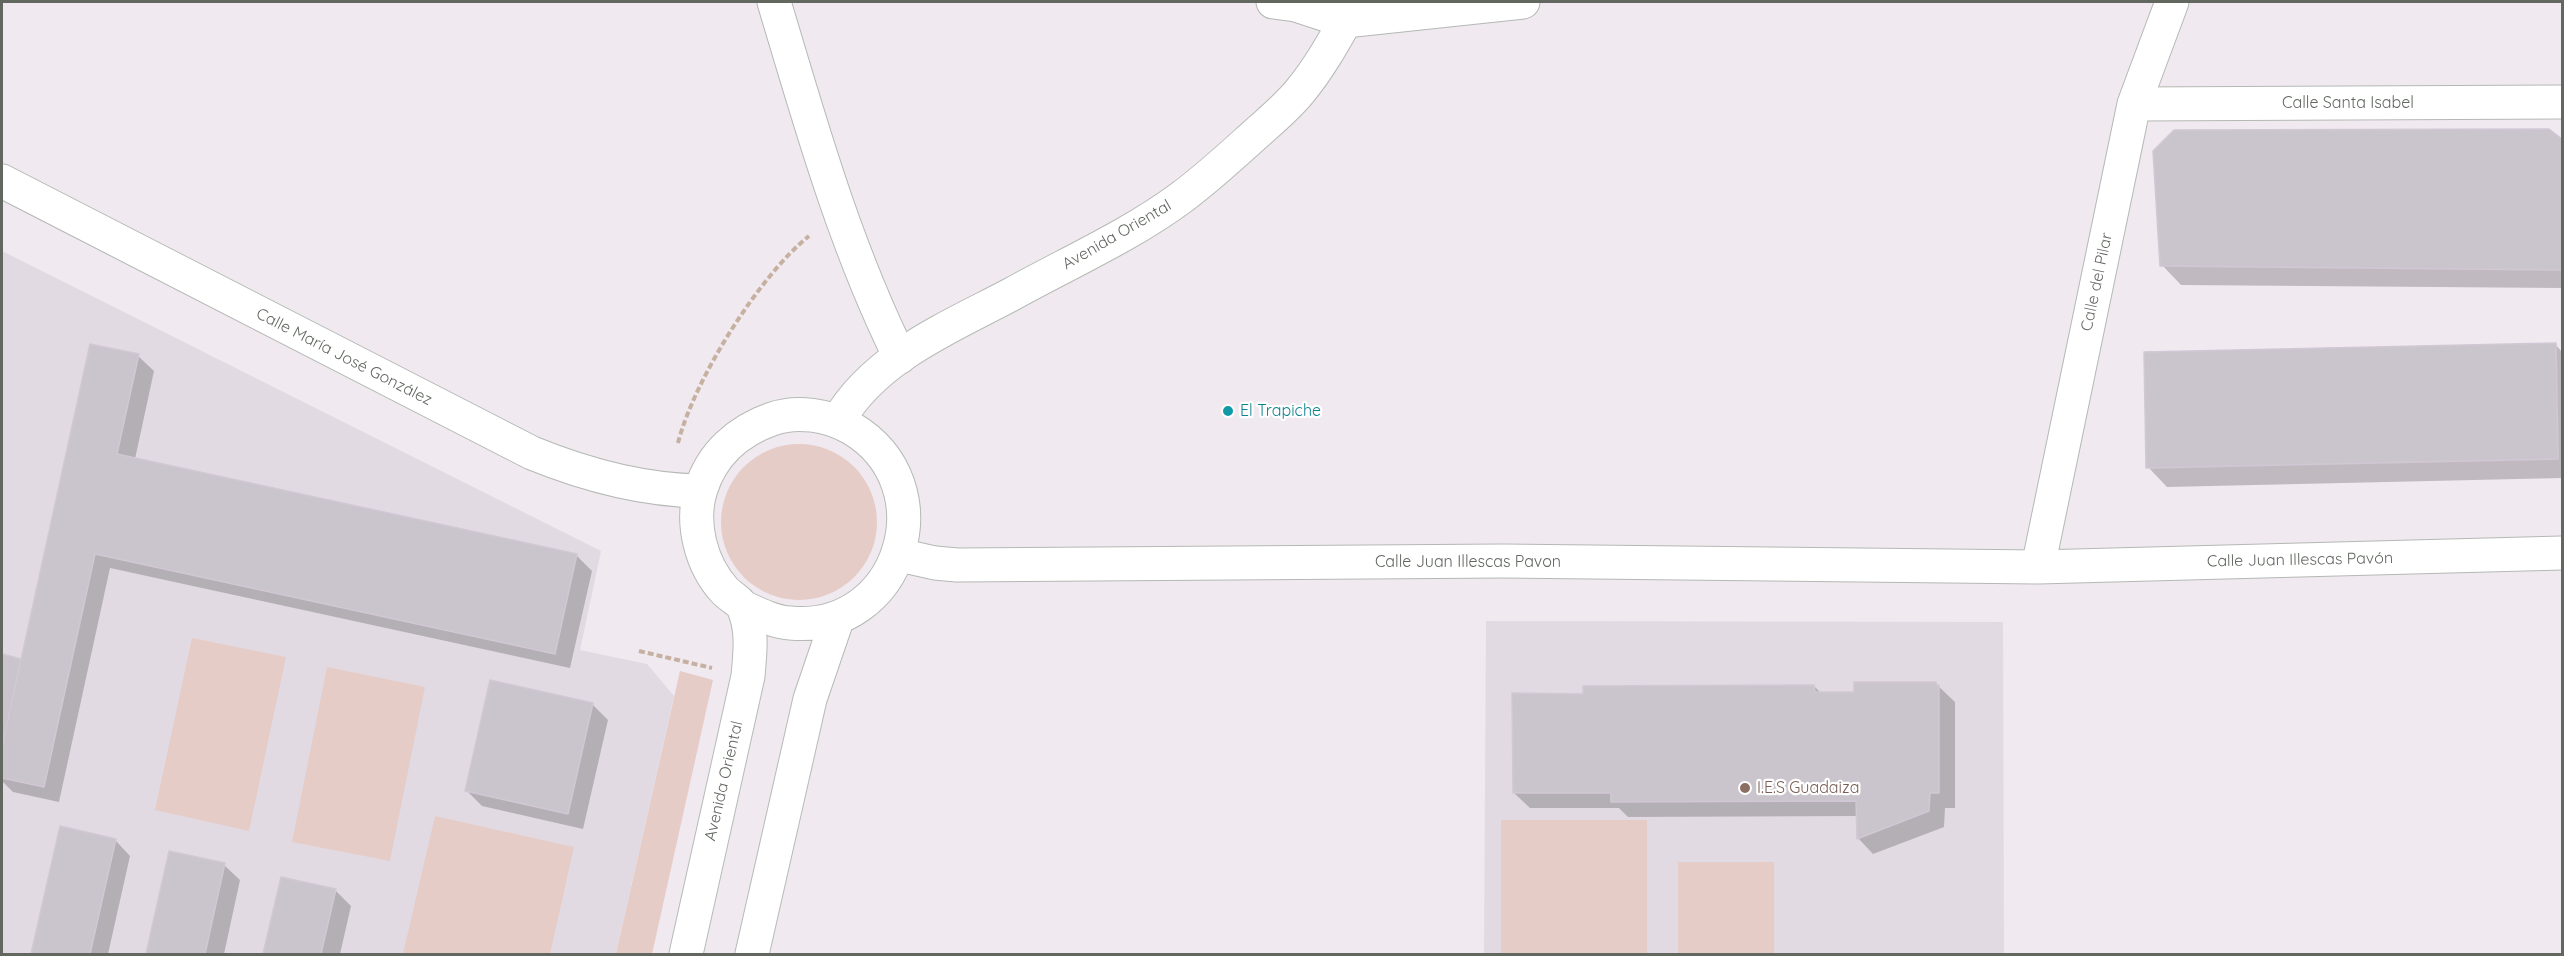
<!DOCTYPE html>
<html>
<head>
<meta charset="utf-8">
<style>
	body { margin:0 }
	#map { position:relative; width:2564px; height:956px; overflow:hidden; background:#f0e9f0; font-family:Quicksand,sans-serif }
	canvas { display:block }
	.frame { position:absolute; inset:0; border:3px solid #626760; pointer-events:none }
</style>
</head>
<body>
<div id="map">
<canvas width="2564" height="956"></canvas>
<div class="frame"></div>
</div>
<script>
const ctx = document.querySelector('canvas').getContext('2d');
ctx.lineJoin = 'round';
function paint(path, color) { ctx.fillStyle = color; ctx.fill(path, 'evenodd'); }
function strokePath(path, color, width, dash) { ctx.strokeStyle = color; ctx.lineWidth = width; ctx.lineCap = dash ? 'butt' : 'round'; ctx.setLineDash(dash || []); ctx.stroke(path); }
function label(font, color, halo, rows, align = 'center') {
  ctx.font = font + ' Quicksand,sans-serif'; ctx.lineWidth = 4.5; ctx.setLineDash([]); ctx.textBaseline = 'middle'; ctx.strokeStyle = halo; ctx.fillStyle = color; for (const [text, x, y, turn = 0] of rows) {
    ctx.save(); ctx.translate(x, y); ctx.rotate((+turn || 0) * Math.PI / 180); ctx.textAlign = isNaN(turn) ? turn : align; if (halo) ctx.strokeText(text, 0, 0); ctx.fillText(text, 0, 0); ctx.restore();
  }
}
paint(new Path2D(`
	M2,251L601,551L580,650L647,664L674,696L616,954H2Z
	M1486,621L2003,622L2004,954H1484Z`), '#e2dae3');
paint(new Path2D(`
	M721 522a78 78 0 1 1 156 0a78 78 0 1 1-156 0Z
	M192,638L286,657L249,831L155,810Z
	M327,667L425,687L390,861L292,842Z
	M680,671L713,680L652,954H616Z
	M435,816L574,847L550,954H403Z
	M1501,820H1647V954H1501Z
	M1678,862H1774V954H1678Z`), '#e5ccc7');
paint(new Path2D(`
	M2548,130L2562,141V288L2181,285L2162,265Z
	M2555,344L2562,352V478L2167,487L2148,467Z
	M138,356L154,371L135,459L576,555L592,571L570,668L110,568L59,802L13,792L2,781V656L22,660Z
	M1935,683L1955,702V808H1945L1944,827L1873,854L1858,838V816L1628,817L1619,808H1530L1514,793L1584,696L1814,686L1821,693H1856Z
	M592,704L608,720L583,829L482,806L466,790Z
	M61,828L115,840L130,856L108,954H33Z
	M170,853L224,865L240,880L224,954H148Z
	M282,879L335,890L351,906L340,954H265Z`), '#0003');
const building = new Path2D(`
	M2549,129L2562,139V270L2160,266L2153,151L2174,130Z
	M2556,343L2558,459L2146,468L2144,352Z
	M90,344L139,354L117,454L577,554L555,654L95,554L44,787L2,778V747Z
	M2,654L21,659L2,747Z
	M490,680L593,703L568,814L465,791Z
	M1854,682H1936V685H1939V793H1930L1929,811L1857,839L1856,801L1611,802V793H1513L1512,693L1583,694V686L1814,685L1815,692H1854Z
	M60,826L116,839L90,954H31Z
	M169,851L225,863L205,954H146Z
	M281,877L336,889L321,954H263Z`);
paint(building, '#cac5cc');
strokePath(building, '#d2c7d5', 1.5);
const street = new Path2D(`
	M774,2C810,122 844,244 900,357
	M1273,2L1296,5L1345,21L1523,2
	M2134,104L2562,102
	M2,181L532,453C586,475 642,490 700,491
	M899,555L935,563L957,565L1503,561L2038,567L2562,553
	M2038,567L2134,104L2172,2`);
const secondary = new Path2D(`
	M838,421C875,357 950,327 1012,294C1068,263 1131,235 1182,197C1205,180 1227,160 1248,141C1266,124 1285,110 1301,90C1323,63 1339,32 1356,2
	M686,954L748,676C750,653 753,631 744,609C741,602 731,597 725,591C701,565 690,523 701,489C712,454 738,431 772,419C797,410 828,415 851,428C948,485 901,634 790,623C774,622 758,614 743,607
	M752,954L810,699L838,617`);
strokePath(street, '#b4b9b3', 35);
strokePath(secondary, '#b6bbb4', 35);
strokePath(new Path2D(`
	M678,443C694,380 759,276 809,236
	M639,651L712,668`), '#c6b1a0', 4, [6, 3]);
strokePath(street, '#fff', 33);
strokePath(secondary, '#fff', 33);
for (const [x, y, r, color] of [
	[1228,411,6,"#0f9aa8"],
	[1745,788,6,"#8d6e63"]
]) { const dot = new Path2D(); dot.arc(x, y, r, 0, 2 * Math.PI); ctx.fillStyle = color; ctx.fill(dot); strokePath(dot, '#fff', 2); }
label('16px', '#626760', '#fff', [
	["Calle Santa Isabel",2348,103],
	["Avenida Oriental",1117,235,-30],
	["Calle del Pilar",2097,282,-78],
	["Calle María José González",344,357,27],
	["Calle Juan Illescas Pavón",2300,560,-1],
	["Calle Juan Illescas Pavon",1468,562],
	["Avenida Oriental",724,781,-77]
]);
label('16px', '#0d838f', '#fff', [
	["El Trapiche",1240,411]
], 'left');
label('16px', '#785e54', '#fff', [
	["I.E.S Guadaiza",1757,788]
], 'left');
</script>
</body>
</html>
